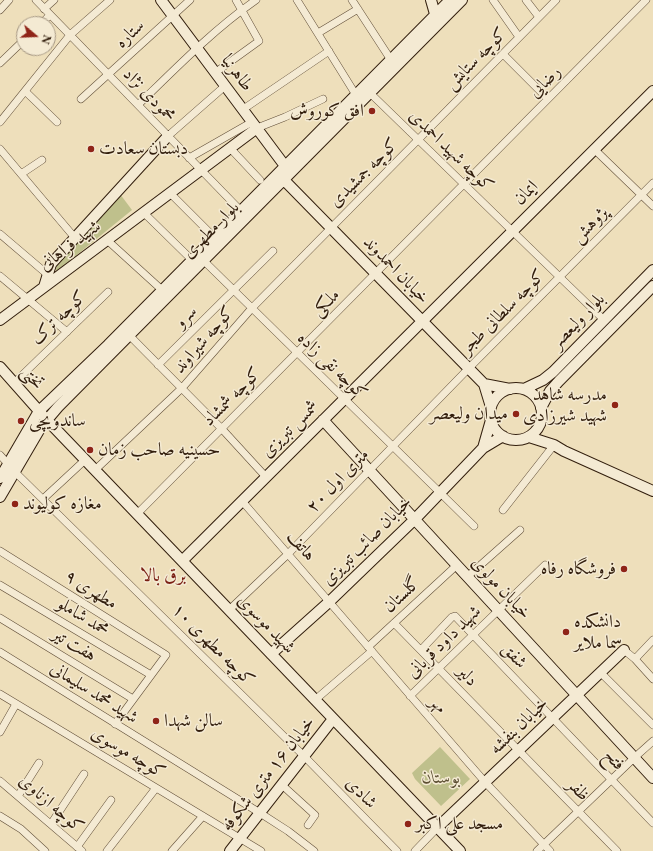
<!DOCTYPE html>
<html>
<head>
<meta charset="utf-8">
<style>
	body { margin:0 }
	#map { position:relative; width:653px; height:851px; overflow:hidden; background:#eedfbb; font-family:"EB Garamond",serif }
	canvas { display:block }
	.north { position:absolute; left:16px; top:16px; width:40px; height:40px; box-sizing:border-box; background:#f4ead3; border:1px solid #a69884; border-radius:50%; rotate:109deg; font-size:11px; font-weight:700; line-height:16px; text-align:center; color:#321e0d }
	.north::after { content:''; display:block; margin:auto; width:14px; height:18px; background:#8f2418; clip-path:polygon(50% 0,100% 100%,50% 72%,0 100%) }
</style>
</head>
<body>
<div id="map">
<canvas width="653" height="851"></canvas>
<div class="north">N</div>
</div>
<script>
const ctx = document.querySelector('canvas').getContext('2d');
ctx.lineJoin = 'round';
function paint(path, color) { ctx.fillStyle = color; ctx.fill(path, 'evenodd'); }
function strokePath(path, color, width, dash) { ctx.strokeStyle = color; ctx.lineWidth = width; ctx.lineCap = dash ? 'butt' : 'round'; ctx.setLineDash(dash || []); ctx.stroke(path); }
function label(font, color, halo, rows, align = 'center') {
  ctx.font = font + ' "EB Garamond",Amiri,serif'; ctx.lineWidth = 3; ctx.setLineDash([]); ctx.textBaseline = 'middle'; ctx.strokeStyle = halo; ctx.fillStyle = color; for (const [text, x, y, turn = 0] of rows) {
    ctx.save(); ctx.translate(x, y); ctx.rotate((+turn || 0) * Math.PI / 180); ctx.textAlign = isNaN(turn) ? turn : align; if (halo) ctx.strokeText(text, 0, 0); ctx.fillText(text, 0, 0); ctx.restore();
  }
}
paint(new Path2D(`
	M120,194L132,210L57,271L53,266Z
	M440,747L470,779L441,806L415,779L412,773Z`), '#bfc08c');
const street = new Path2D(`
	M36,0L241,211
	M297,0L356,95
	M352,0L391,60
	M493,0L519,37
	M526,0L539,17
	M44,9L54,0
	M0,10L9,0
	M41,24L50,15
	M318,33L358,9
	M503,54L548,99
	M0,63L24,40
	M216,72L259,41L236,0
	M25,91L57,122
	M370,93L603,319
	M81,99L190,0
	M138,105C176,68 213,30 256,0
	M242,110L329,51
	M0,122L70,35L110,0
	M257,128L285,117L323,99
	M168,136L225,86
	M230,148L260,180
	M0,149L75,238
	M594,149L653,206
	M189,158L252,122
	M21,174L42,160
	M170,193L214,237
	M144,213L192,260
	M0,234L47,274
	M107,240L162,290
	M204,261L474,526
	M0,276L67,332
	M129,335L222,429L266,477
	M158,365L273,251
	M14,383L108,292
	M0,455L8,464
	M95,470L182,388L252,308L556,0
	M14,471L304,756L397,851
	M43,499L85,460
	M242,501L485,782L550,851
	M503,510L554,445
	M137,514L646,0
	M0,551L166,655L115,724
	M467,577L520,530
	M0,585L151,675
	M229,610L288,554L468,369L653,183
	M0,618L133,699
	M394,623L617,851
	M368,647L457,565
	M421,650L452,617L455,616L653,823
	M624,650L635,659L653,679
	M0,652L260,813L288,831L314,851
	M635,659L653,640
	M600,672L653,725
	M0,694L261,851
	M410,696L545,565
	M315,700L372,651
	M0,732L16,704
	M0,781L82,851
	M282,785L315,815L308,825
	M18,796L39,763
	M0,816L21,829L45,851
	M51,824L84,774
	M77,847L111,800
	M107,851L156,788
	M172,851L203,816
	M415,851L438,827
	M537,851L634,758L653,741`);
const secondary = new Path2D(`
	M161,0L285,166L284,180L484,384L491,407
	M431,0L435,14
	M44,287L51,264L168,136
	M0,320L257,128
	M0,367L47,420L460,851
	M484,384L510,389
	M490 414a26 26 0 1 1 52 0a26 26 0 1 1-52 0Z
	M524,389L543,380L553,372L653,270
	M541,408L550,391L559,381L653,286
	M323,420L653,778
	M529,437L554,445L564,451L653,491
	M483,448L491,420
	M0,478L39,411L108,345L450,0
	M0,497L41,427L58,407L462,0
	M182,561L653,91
	M271,654L329,602L415,519L483,448L503,436
	M438,827L624,650
	M230,851L333,719`);
strokePath(street, '#614e38', 8);
strokePath(secondary, '#321e0d', 12);
strokePath(street, '#f4ead3', 7);
strokePath(secondary, '#f4ead3', 10);
for (const [x, y, r, color] of [
	[372,111,4,"#8f2418"],
	[91,149,4,"#8f2418"],
	[615,405,4,"#8f2418"],
	[516,414,4,"#8f2418"],
	[21,421,4,"#8f2418"],
	[90,450,4,"#8f2418"],
	[15,504,4,"#8f2418"],
	[624,569,4,"#8f2418"],
	[566,632,4,"#8f2418"],
	[156,721,4,"#8f2418"],
	[408,824,4,"#8f2418"]
]) { const dot = new Path2D(); dot.arc(x, y, r, 0, 2 * Math.PI); ctx.fillStyle = color; ctx.fill(dot); strokePath(dot, '#f4ead3', 1.5); }
label('18px', '#321e0d', '#f4ead3', [
	["ستاره",130,34,-43],
	["کوچه ستایش",476,59,-45],
	["طاهرنیا",237,73,54],
	["رضایی",545,82,-45],
	["محمودی نژاد",149,95,46],
	["کوچه شهید احمدی",451,151,44],
	["کوچه جمشیدی",364,173,-45],
	["ایمان",526,193,-45],
	["پژوهش",590,225,-45],
	["بلوار مطهری",211,230,-45],
	["شهید فراهانی",70,246,-37],
	["خیابان احمدوند",396,270,46],
	["ملکی",326,303,-45],
	["کوچه سلطانی طجر",503,312,-45],
	["سرو",186,317,-45],
	["کوچه ترک",59,318,-44],
	["بلوار ولیعصر",578,321,-46],
	["کوچه شیراوند",204,340,-49],
	["کوچه نقی زاده",332,366,44],
	["تختی",32,378,48],
	["کوچه شمشاد",232,397,-45],
	["شمس تبریزی",290,429,-45],
	["۲۰ متری اول",338,481,-46],
	["خیابان صائب تبریزی",367,541,-45],
	["هاتف",301,546,49],
	["خیابان مولوی",501,588,47],
	["مطهری ۹",91,590,32],
	["گلستان",402,595,-43],
	["محمد شاملو",83,617,31],
	["شهید موسوی",266,624,46],
	["شهید داود قربانی",444,642,-44],
	["هفت تیر",74,645,31],
	["کوچه مطهری ۱۰",213,645,45],
	["شفق",514,656,46],
	["دلیر",467,676,46],
	["شهید محمد سلیمانی",94,693,32],
	["مهر",438,705,49],
	["خیابان بنفشه",519,726,-44],
	["کوچه موسوی",128,753,31],
	["فتح",614,760,46],
	["خیابان ۱۶ متری شکوفه",268,774,-52],
	["ظفر",578,790,46],
	["شادی",361,793,46],
	["کوچه ازناوی",51,804,41]
]);
label('18px', '#321e0d', '#f4ead3', [
	["افق کوروش",364,111,"right"],
	["دبستان سعادت",99,149],
	["مدرسه شاهد",607,395,"right"],
	["شهید شیرزادی",607,416,"right"],
	["میدان ولیعصر",508,414,"right"],
	["ساندویچی",29,421],
	["حسینیه صاحب زمان",98,450],
	["مغازه کولیوند",23,504],
	["فروشگاه رفاه",616,569,"right"],
	["دانشکده",574,622],
	["سما ملایر",574,643],
	["سالن شهدا",164,721],
	["مسجد علی اکبر",416,824]
], 'left');
label('italic 18px', '#5c4f33', '#f4ead3', [
	["بوستان",441,778]
]);
label('19px', '#7a1f14', '#f4ead3', [
	["برق بالا",163,576]
]);
</script>
</body>
</html>
